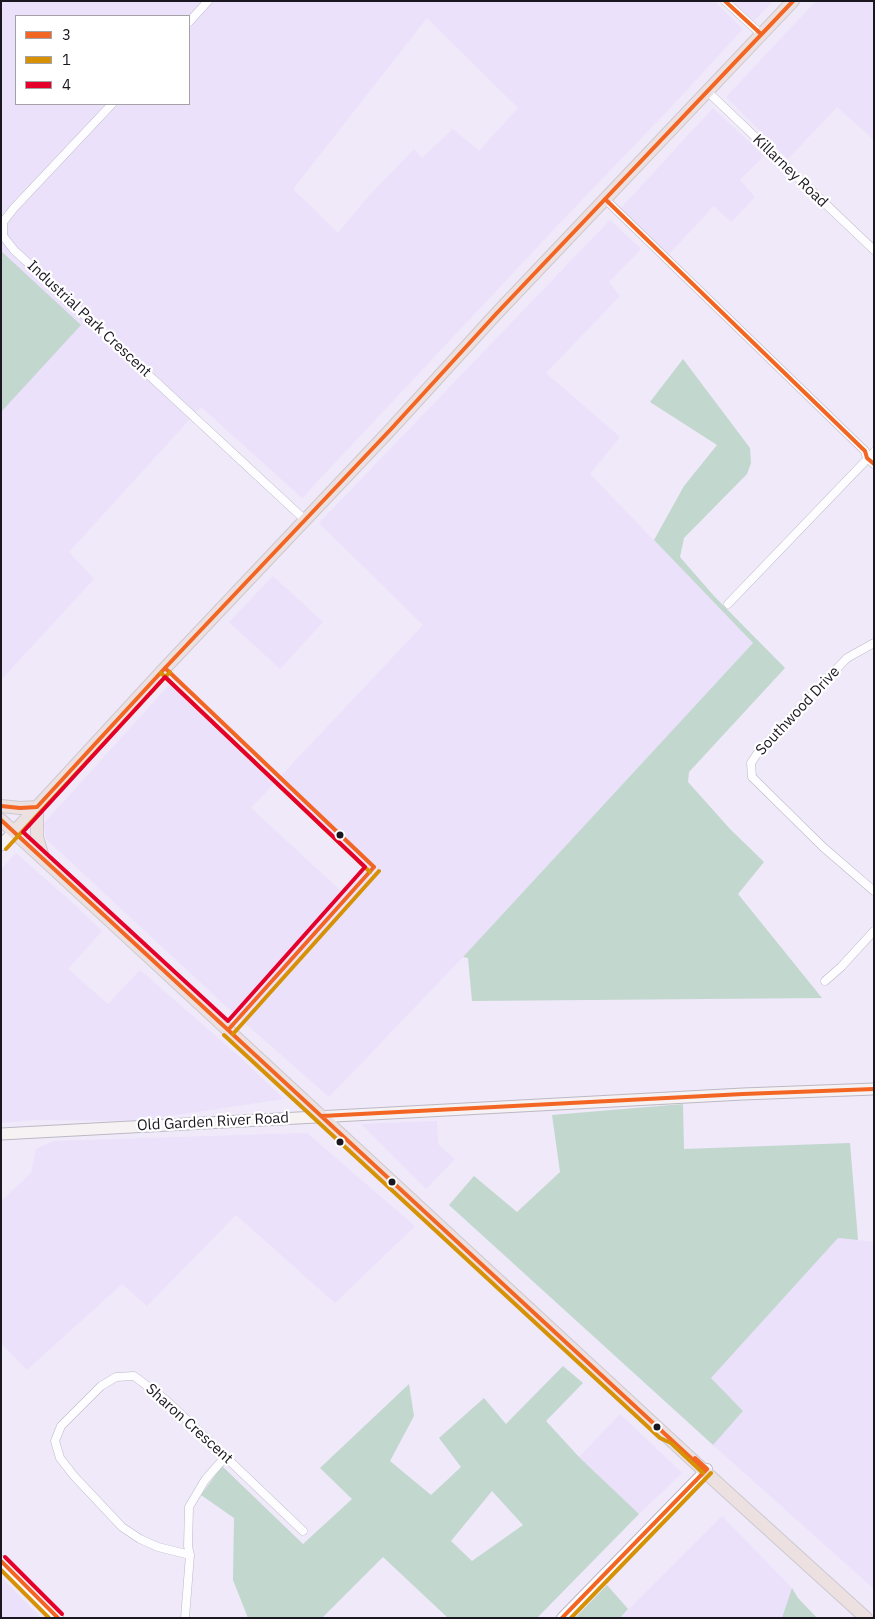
<!DOCTYPE html>
<html>
<head>
<meta charset="utf-8">
<style>
	body { margin:0 }
	#map { position:relative; width:875px; height:1619px; overflow:hidden; background:#efe9f9; font-family:"IBM Plex Sans",sans-serif }
	canvas { display:block }
	.frame { position:absolute; inset:0; border:2px solid #1b1721; pointer-events:none }
	.legend { position:absolute; left:15px; top:15px; width:175px; height:90px; box-sizing:border-box; background:#fff; border:1px solid #a4a2a6; margin:0; padding:6px 9px; list-style:none; font-size:15px; color:#1b1721 }
	.legend li { display:flex; align-items:center; gap:10px; height:25px }
	.legend b { width:25px; border:1px solid #a4a2a6 }
</style>
</head>
<body>
<div id="map">
<canvas width="875" height="1619"></canvas>
<div class="frame"></div>
<ul class="legend">
<li><b style="height:6px;background:#f26522"></b>3</li>
<li><b style="height:6px;background:#d69105"></b>1</li>
<li><b style="height:6px;background:#e4002b"></b>4</li>
</ul>
</div>
<script>
const ctx = document.querySelector('canvas').getContext('2d');
ctx.lineJoin = 'round';
function paint(path, color) { ctx.fillStyle = color; ctx.fill(path, 'evenodd'); }
function strokePath(path, color, width, dash) { ctx.strokeStyle = color; ctx.lineWidth = width; ctx.lineCap = dash ? 'butt' : 'round'; ctx.setLineDash(dash || []); ctx.stroke(path); }
function label(font, color, halo, rows, align = 'center') {
  ctx.font = font + ' "IBM Plex Sans",sans-serif'; ctx.lineWidth = 4.5; ctx.setLineDash([]); ctx.textBaseline = 'middle'; ctx.strokeStyle = halo; ctx.fillStyle = color; for (const [text, x, y, turn = 0] of rows) {
    ctx.save(); ctx.translate(x, y); ctx.rotate((+turn || 0) * Math.PI / 180); ctx.textAlign = isNaN(turn) ? turn : align; if (halo) ctx.strokeText(text, 0, 0); ctx.fillText(text, 0, 0); ctx.restore();
  }
}
paint(new Path2D(`
	M1,1H714L743,29L672,106L557,226L302,498L201,407L69,552L94,579L1,680ZM16,16H189V104H16ZM427,18L518,108L479,151L453,129L422,158L414,149L366,199L338,233L293,189Z
	M733,1H773L754,21Z
	M816,1H874V140L837,107L788,159L726,97Z
	M713,108L764,156L740,180L755,197L731,222L714,206L668,255L621,208Z
	M610,220L641,249L609,282L620,296L546,373L620,437L590,474L753,643L463,957L329,1097L230,1010L46,839L44,823L170,684L276,781L423,625L319,523ZM276,781L365,865L341,891L251,808Z
	M273,576L323,622L280,669L229,622Z
	M16,853L75,905L102,931L68,969L108,1004L140,970L240,1057L284,1099L135,1121L35,1120L1,1123V869Z
	M437,1121L438,1144L455,1159L426,1189L361,1124Z
	M307,1133L415,1226L335,1303L236,1215L147,1306L122,1284L27,1370L1,1343V1201L31,1173L36,1149L54,1141Z
	M838,1238L874,1242V1589L713,1445L743,1411L711,1378Z
	M620,1414L682,1473L639,1514L579,1457Z
	M722,1516L792,1588L782,1618H620Z
	M1,1577L41,1618H1Z`), '#ebe1fb');
paint(new Path2D(`
	M1,251L81,325L1,412Z
	M683,359L750,448L751,463L747,474L684,538L680,557L714,596L785,668L689,772L688,782L730,829L764,862L738,894L822,998L472,1001L468,958L463,957L753,643L654,540L684,486L717,445L650,402Z
	M683,1104L684,1149L850,1143L858,1240L838,1238L711,1378L743,1411L713,1445L449,1205L474,1176L517,1212L560,1172L552,1115Z
	M563,1366L583,1383L546,1421L579,1457L639,1514L537,1618H448L383,1557L322,1618H248L233,1580L234,1518L201,1495L222,1466L303,1544L352,1499L320,1468L409,1384L414,1416L390,1461L431,1495L461,1467L439,1438L484,1398L506,1424ZM492,1491L523,1525L472,1561L451,1541Z
	M607,1585L628,1609L620,1618H575Z
	M792,1588L798,1598L817,1618H782Z`), '#c2d7cd');
const minor = new Path2D(`
	M725,1L761,34
	M189,22L208,1
	M707,91L874,250
	M112,104L14,208L3,222V236L14,250L304,519
	M605,199L865,451L867,458L874,464
	M728,604L874,452
	M874,643L847,658L759,751L751,763L752,777L823,847L874,891
	M825,981L841,967L874,931
	M190,1555L158,1547L140,1539L122,1527L74,1476L60,1458L55,1441L61,1426L101,1386L116,1377L134,1376L166,1400L303,1531
	M185,1618L190,1555L188,1546L189,1507L205,1480L226,1456`);
const tertiary = new Path2D(`
	M1,1561L58,1618
	M562,1618L707,1469`);
const secondary = new Path2D(`
	M1,845L14,832
	M1,1134L743,1094L874,1089`);
const trunk = new Path2D(`
	M1,806L20,808L37,807
	M37,807V837L43,858
	M1,820L714,1480L866,1618
	M14,832L165,668L392,428L496,314L793,1`);
strokePath(minor, '#bcb8c4', 9);
strokePath(tertiary, '#bcb8c4', 12);
strokePath(secondary, '#bcb8c4', 13);
strokePath(trunk, '#ccc9d0', 14);
strokePath(minor, '#fdfcfe', 8);
strokePath(tertiary, '#fdfcfe', 10);
strokePath(secondary, '#f6f2f3', 11);
strokePath(trunk, '#ece0e1', 12);
strokePath(new Path2D(`
	M725,1L761,34
	M605,199L865,451L867,458L874,464
	M165,668L374,867
	M1,806L20,808L37,807L165,668L392,428L496,314L793,1
	M1,820L705,1471
	M228,1030L374,867
	M322,1116L743,1094L874,1089
	M1,1561L58,1618
	M562,1618L707,1469L695,1458`), '#f26522', 4);
strokePath(new Path2D(`
	M161,673L370,872
	M6,849L170,672
	M233,1034L379,871
	M224,1035L660,1438L671,1443L703,1473
	M1,1570L49,1618
	M571,1618L711,1473`), '#d69105', 4);
strokePath(new Path2D(`
	M165,677L365,867L228,1021L23,832Z
	M5,1557L62,1614`), '#e4002b', 4);
for (const [x, y, r, color] of [
	[340,835,4.5,"#1b1721"],
	[340,1142,4.5,"#1b1721"],
	[392,1182,4.5,"#1b1721"],
	[657,1427,4.5,"#1b1721"]
]) { const dot = new Path2D(); dot.arc(x, y, r, 0, 2 * Math.PI); ctx.fillStyle = color; ctx.fill(dot); strokePath(dot, '#fff', 2); }
label('15px', '#1b1721', '#fff', [
	["Killarney Road",790,171,44],
	["Industrial Park Crescent",89,319,43],
	["Southwood Drive",798,711,-47],
	["Old Garden River Road",213,1122,-3],
	["Sharon Crescent",189,1424,42]
]);
</script>
</body>
</html>
